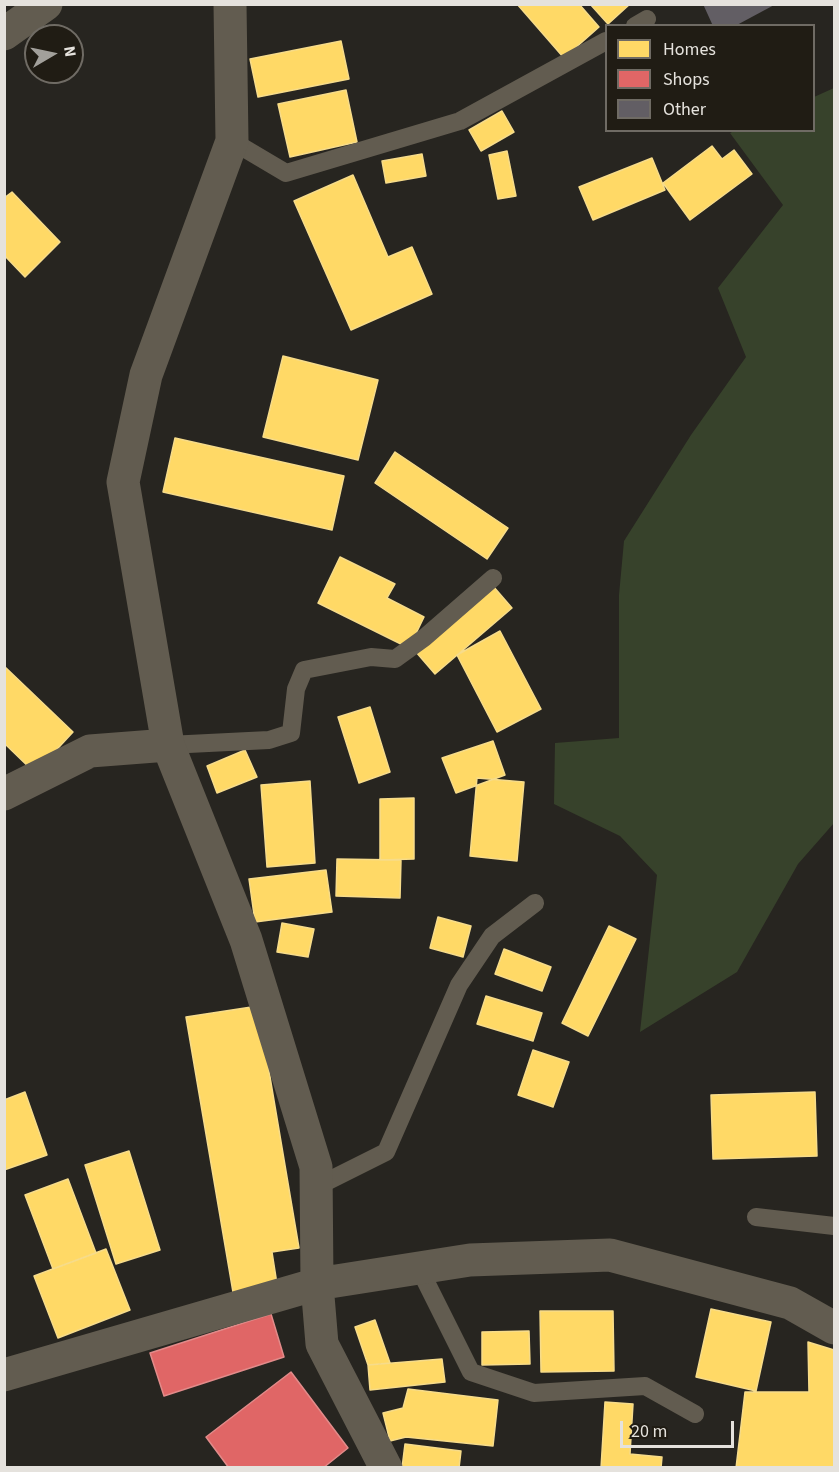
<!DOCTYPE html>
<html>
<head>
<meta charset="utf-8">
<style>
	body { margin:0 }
	#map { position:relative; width:839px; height:1472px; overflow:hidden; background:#272520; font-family:"Source Sans 3",sans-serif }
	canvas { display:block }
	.frame { position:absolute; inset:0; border:6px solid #e5e2dd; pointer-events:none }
	.legend { position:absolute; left:605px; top:24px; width:210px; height:108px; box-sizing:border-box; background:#201c14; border:2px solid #6f6b64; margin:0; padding:8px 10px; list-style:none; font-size:18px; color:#e5e2dd }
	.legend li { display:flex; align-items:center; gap:12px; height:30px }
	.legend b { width:30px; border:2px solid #6f6b64 }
	.north { position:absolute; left:24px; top:24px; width:60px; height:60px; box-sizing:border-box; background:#201c14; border:2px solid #6f6b64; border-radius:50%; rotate:81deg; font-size:16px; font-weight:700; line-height:24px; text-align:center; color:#e5e2dd }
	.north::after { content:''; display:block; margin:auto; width:21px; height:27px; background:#a2a09b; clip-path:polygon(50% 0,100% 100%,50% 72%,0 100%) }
	.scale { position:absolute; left:620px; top:1421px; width:114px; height:27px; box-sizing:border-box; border:3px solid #e5e2dd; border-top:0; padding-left:8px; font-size:18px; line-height:21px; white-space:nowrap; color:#e5e2dd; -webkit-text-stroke:4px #201c14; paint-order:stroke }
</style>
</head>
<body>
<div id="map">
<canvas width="839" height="1472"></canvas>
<div class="frame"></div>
<ul class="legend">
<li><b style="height:16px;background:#ffd966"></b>Homes</li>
<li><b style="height:16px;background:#e06666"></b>Shops</li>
<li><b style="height:16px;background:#625e64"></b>Other</li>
</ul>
<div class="north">N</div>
<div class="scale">20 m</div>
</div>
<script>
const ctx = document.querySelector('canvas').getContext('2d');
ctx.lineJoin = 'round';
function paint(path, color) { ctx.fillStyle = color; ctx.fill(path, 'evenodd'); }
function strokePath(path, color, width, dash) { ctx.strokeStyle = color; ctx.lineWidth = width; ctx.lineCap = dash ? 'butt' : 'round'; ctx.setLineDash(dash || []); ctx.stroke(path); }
paint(new Path2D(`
	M834,88V823L798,864L737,972L640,1032L657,875L620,836L554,804L555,743L619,738V595L624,541L691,435L746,357L718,288L783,205L730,133L736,130H814V97Z`), '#37422b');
const homes = new Path2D(`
	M517,4H579L599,27L564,58Z
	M590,4H630L608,24Z
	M341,41L349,79L258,97L250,59Z
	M346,90L357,142L290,157L278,104Z
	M502,111L514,132L481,151L469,130Z
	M712,146L722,159L734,150L752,174L690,220L663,183Z
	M507,151L516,196L498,199L489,155Z
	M422,154L426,176L386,183L382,161Z
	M652,158L665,190L593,220L579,187Z
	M353,175L388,257L412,247L432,294L351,330L294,201Z
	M12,192L60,242L25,277L4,255V198Z
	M283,356L378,380L358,460L263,437Z
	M175,438L344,476L332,530L163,492Z
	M395,452L508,528L487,559L375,483Z
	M340,557L395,584L387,598L424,617L409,648L318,603Z
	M493,586L512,608L435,674L416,652Z
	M500,631L541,709L497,732L457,655Z
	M4,666L73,732L35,773L4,743Z
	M370,707L390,772L359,783L338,717Z
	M493,741L505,775L456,793L442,758Z
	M245,750L257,777L217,793L207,766Z
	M477,778L524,782L517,861L470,856Z
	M310,781L315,863L267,867L261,785Z
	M414,798V859L380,860V799Z
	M337,859L401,860L400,898L336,896Z
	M326,870L332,912L255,922L249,879Z
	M438,917L471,926L463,957L430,948Z
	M282,923L314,929L308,957L277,952Z
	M609,926L636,939L588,1036L562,1023Z
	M504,949L551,967L542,991L495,974Z
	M486,996L542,1013L533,1041L477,1024Z
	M258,1006L299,1248L272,1252L277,1284L233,1292L186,1017Z
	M533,1050L569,1062L553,1107L518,1095Z
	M25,1092L47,1155L4,1170V1100Z
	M815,1092L817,1156L713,1159L711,1095Z
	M129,1151L160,1250L116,1264L85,1165Z
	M68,1179L96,1253L53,1269L25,1195Z
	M106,1249L130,1310L58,1338L34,1276Z
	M711,1309L771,1322L756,1391L696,1377Z
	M540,1311H613L614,1371L541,1372Z
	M375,1320L390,1363L368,1365L355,1327Z
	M529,1331L530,1364L482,1365V1332Z
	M808,1342L834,1350V1468H736L745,1392H809Z
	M442,1359L445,1382L370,1390L368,1365Z
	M408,1389L498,1400L493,1446L406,1437L390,1441L383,1413L403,1408Z
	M605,1402L633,1404L630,1454L662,1457L661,1468H601Z
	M405,1444L461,1451L459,1468H402Z`);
paint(homes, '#ffd966');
strokePath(homes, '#f7dc8a', 1.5);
const shops = new Path2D(`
	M271,1314L284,1357L164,1396L150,1353Z
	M291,1372L348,1448L323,1468H229L206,1437Z`);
paint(shops, '#e06666');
strokePath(shops, '#e28b8a', 1.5);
paint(new Path2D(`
	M703,4H776L735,26H713Z`), '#625e64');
strokePath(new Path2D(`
	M635,26L647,19
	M232,141L286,173L460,121L606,41
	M168,745L269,740L291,733L296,689L304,670L371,657L395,659L424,638L493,578
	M316,1187L386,1152L459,985L492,936L535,903
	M756,1217L834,1226
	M419,1268L471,1372L534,1393L645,1386L695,1414`), '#625c50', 18);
strokePath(new Path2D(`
	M4,34L46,4
	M4,794L90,751L168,745
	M4,1375L317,1284L316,1167L246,940L168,745L123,482L146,375L232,141L230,4
	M386,1468L322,1344L317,1284L470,1260L610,1255L790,1303L834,1328`), '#625c50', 33);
</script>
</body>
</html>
